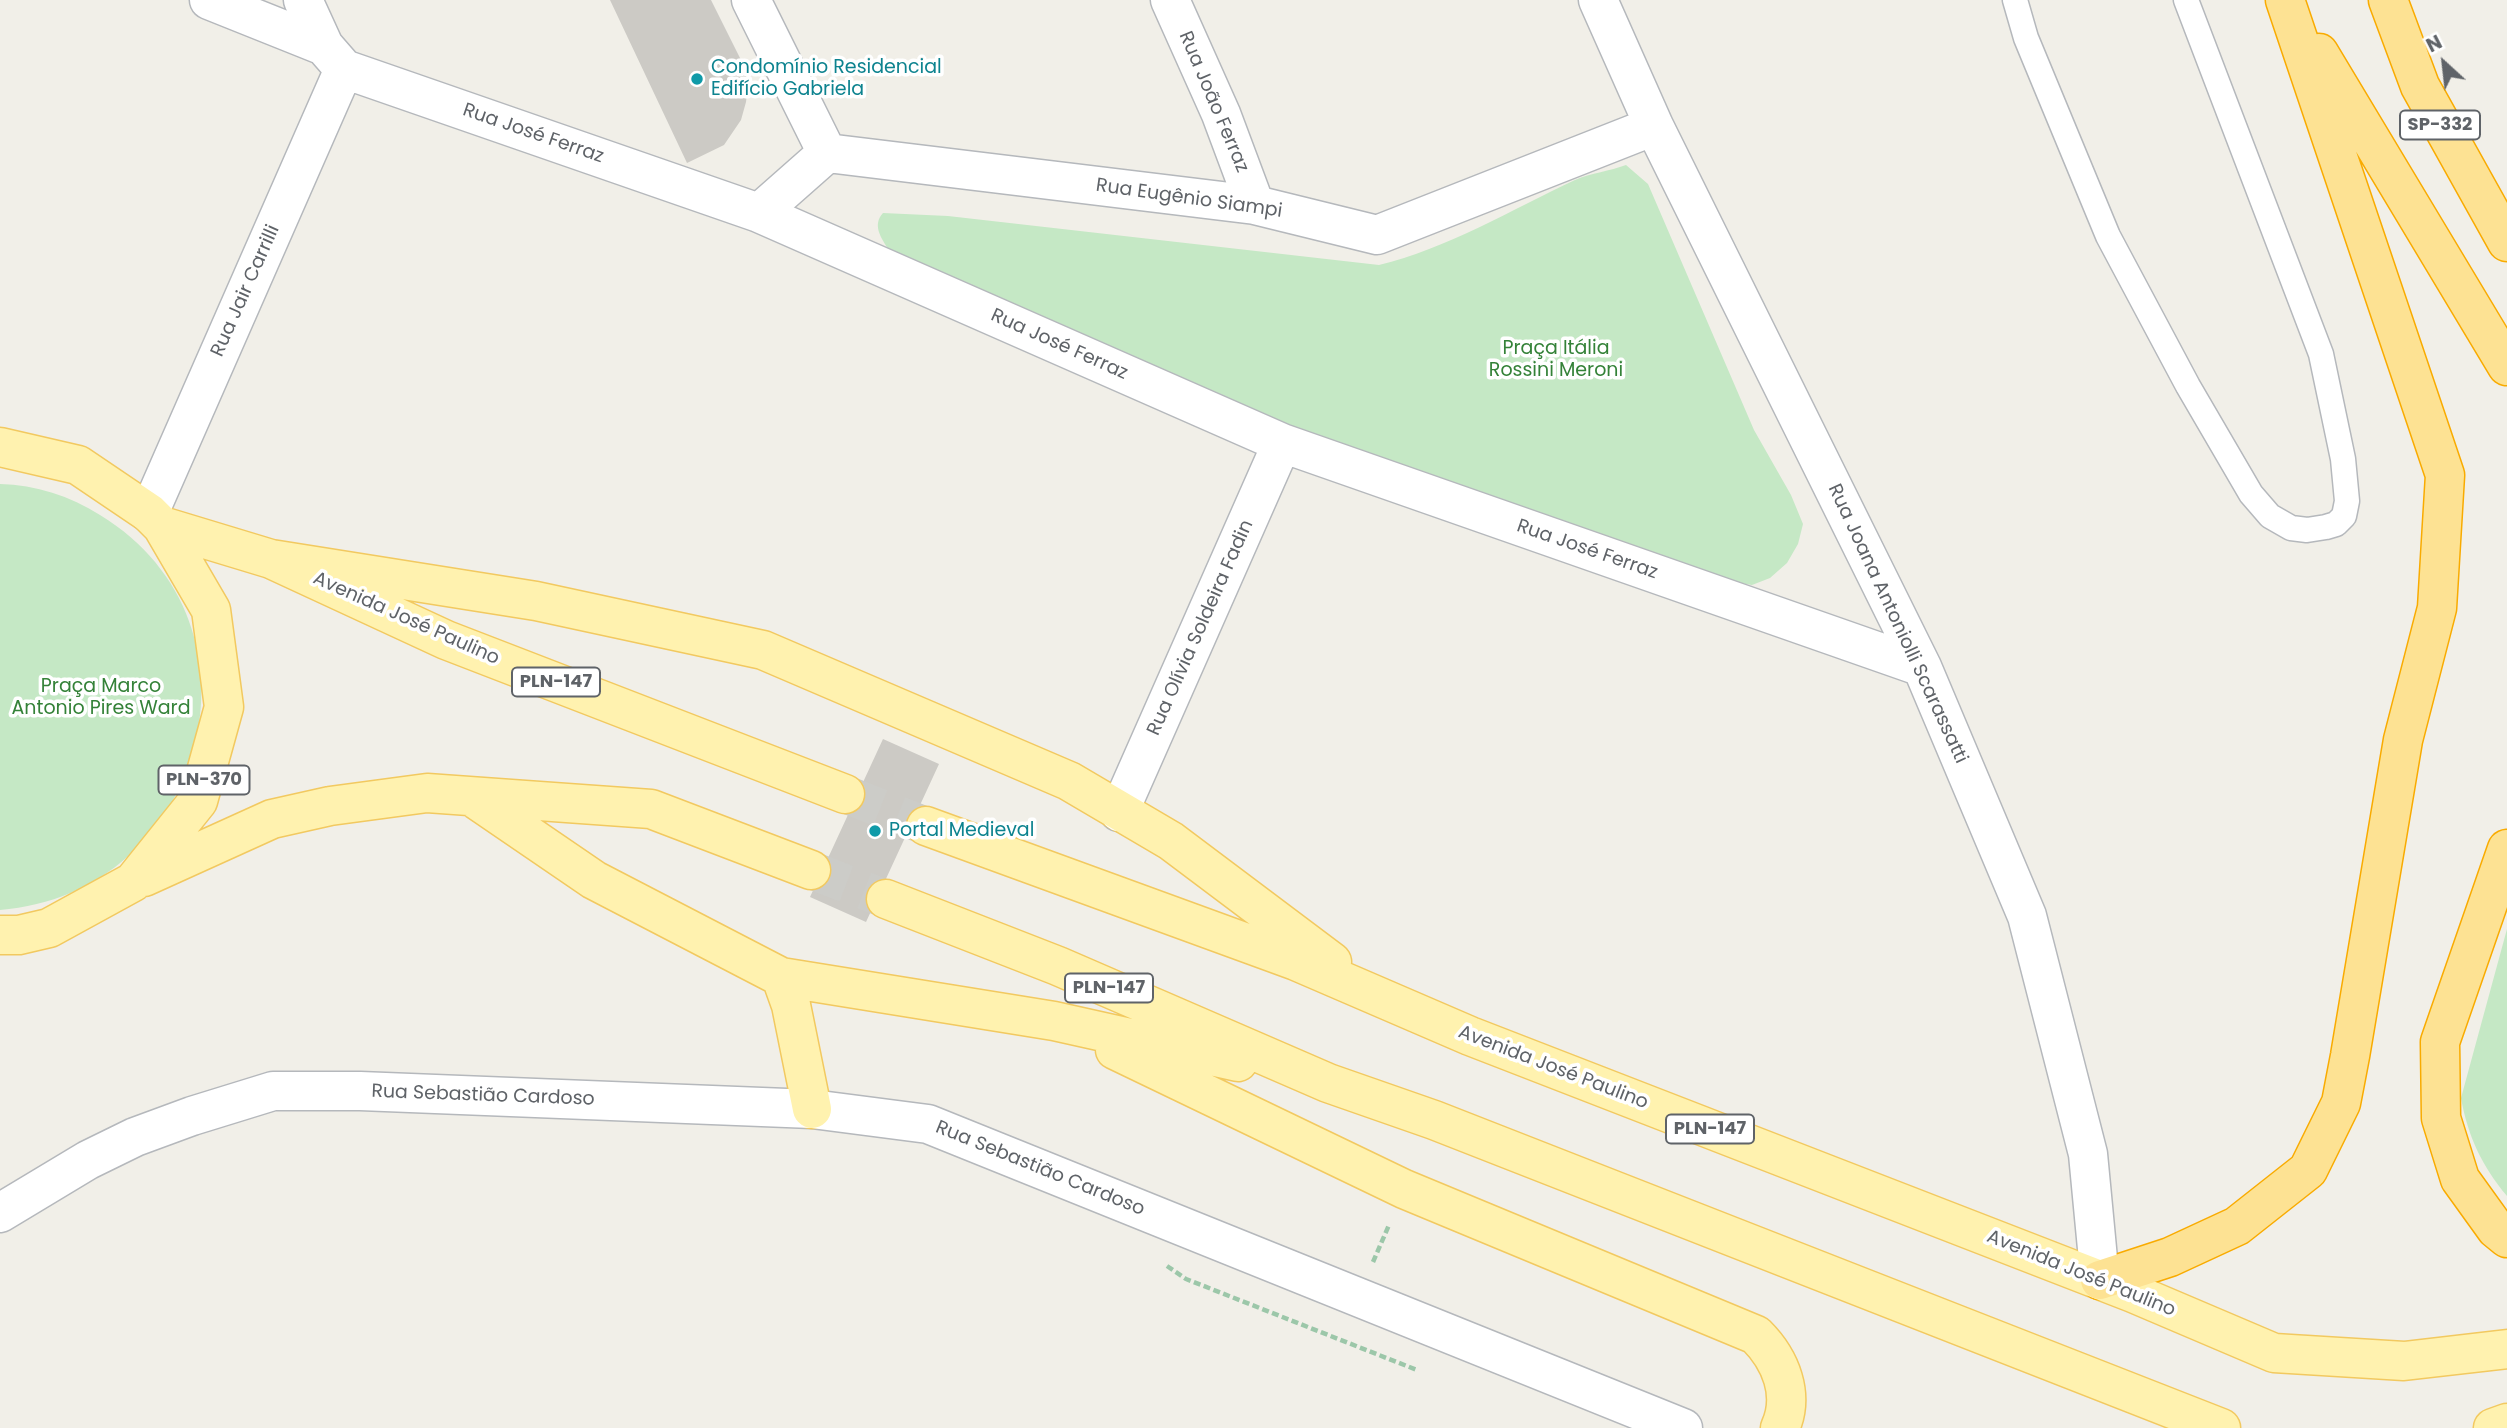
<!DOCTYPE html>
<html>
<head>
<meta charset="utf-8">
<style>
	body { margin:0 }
	#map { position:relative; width:2507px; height:1428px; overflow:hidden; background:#f1efe8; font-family:Poppins,sans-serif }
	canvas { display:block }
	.north { position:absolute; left:2409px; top:28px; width:70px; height:70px; -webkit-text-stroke:5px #fff; paint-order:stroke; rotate:333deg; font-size:19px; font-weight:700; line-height:28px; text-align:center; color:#5f6368 }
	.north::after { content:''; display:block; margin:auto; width:24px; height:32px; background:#5f6368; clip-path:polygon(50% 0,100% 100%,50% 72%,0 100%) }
</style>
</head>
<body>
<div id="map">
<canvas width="2507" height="1428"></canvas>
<div class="north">N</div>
</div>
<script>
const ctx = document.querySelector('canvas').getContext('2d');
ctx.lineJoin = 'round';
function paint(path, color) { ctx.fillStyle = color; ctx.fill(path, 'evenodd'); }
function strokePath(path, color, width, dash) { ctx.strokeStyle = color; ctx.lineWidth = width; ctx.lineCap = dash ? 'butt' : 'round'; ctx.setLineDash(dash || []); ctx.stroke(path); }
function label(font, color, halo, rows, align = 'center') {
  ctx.font = font + ' Poppins,sans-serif'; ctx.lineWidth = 7; ctx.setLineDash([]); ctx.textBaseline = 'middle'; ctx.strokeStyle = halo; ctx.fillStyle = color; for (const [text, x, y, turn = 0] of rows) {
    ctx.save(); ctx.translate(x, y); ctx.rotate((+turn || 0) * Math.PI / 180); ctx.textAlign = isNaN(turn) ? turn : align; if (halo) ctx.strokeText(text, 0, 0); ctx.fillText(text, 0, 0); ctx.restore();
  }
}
paint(new Path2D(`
	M1626,165L1648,184L1754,430L1791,495L1803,524L1798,544L1787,563L1770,578L1752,585L1716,579L1257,415L889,250C881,238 872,225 883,213L948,216L1379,265C1446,249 1513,209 1575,180C1591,173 1610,171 1626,165Z
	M0,484C36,485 70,496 100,515C279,624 206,894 0,910Z
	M2507,929V1196C2482,1166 2468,1137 2461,1098Z`), '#c5e8c5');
paint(new Path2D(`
	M610,0H711L743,64L748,84L746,102L741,120L724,145L687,163Z
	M883,739L939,764L866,922L810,897Z`), '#cccac5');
strokePath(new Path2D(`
	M845,794L926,826
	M811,870L886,899`), '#ccccc8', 38, [38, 19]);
const lane = new Path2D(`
	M2015,0L2026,38L2108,236L2188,386L2251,494L2270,516L2291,528L2307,530L2326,527L2336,524L2344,516L2347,501L2343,459L2321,354L2186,0`);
const street = new Path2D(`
	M209,0L324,46L344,69L759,213L1282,443L1922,667
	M303,0L324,46
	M751,0L827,153L759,213
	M1170,0L1221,114L1255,205
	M1598,0L1654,126L1922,667L2027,916L2088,1154L2100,1280
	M827,153L1255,205L1377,235L1654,126
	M149,513L344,69
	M1119,812L1282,443
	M0,1213L88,1160L135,1137L192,1116L273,1091H360L812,1109L928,1124L1683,1428`);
const primary = new Path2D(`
	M0,447L78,465L149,513L162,526L211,610L224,707L198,801L133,882L49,928L19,935H0
	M162,526L271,559L446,640L845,794
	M271,559L536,601L763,650L1069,781L1171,841L1332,962
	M474,798L594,880L781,977L1054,1021L1238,1062
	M926,826L1296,961L1470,1036L2133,1293L2274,1353L2404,1361L2507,1349
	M144,877L272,819L330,806L427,793L651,809L811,870
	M886,899L1058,966L1328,1083L1434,1120L2221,1428
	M781,977L791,1005L812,1109
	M1115,1050L1404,1189L1756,1335C1781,1360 1795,1395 1780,1428
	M2493,1428L2507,1423`);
const highway = new Path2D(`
	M2388,0L2420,86L2507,242
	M2319,53L2507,366
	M2507,849L2440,1042L2441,1118L2460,1179L2496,1229L2507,1238
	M2100,1280L2170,1257L2237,1226L2308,1170L2341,1103L2350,1056L2403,740L2437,608L2445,475L2285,0`);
strokePath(lane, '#b5b8bc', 27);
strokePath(street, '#b5b8bc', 41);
strokePath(primary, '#f2c960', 41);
strokePath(highway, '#f9ab00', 41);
strokePath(new Path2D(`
	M1373,1262L1389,1225
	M1167,1266L1186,1279L1417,1370`), '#9cc7a9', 4.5, [7, 3.5]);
strokePath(lane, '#fff', 24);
strokePath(street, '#fff', 38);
strokePath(primary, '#fff2af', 38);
strokePath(highway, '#fde293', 38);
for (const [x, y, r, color] of [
	[697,79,7,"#0f9aa8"],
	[875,831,7,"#0f9aa8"]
]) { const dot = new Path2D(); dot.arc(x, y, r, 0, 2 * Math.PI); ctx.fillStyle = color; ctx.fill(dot); strokePath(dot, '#fff', 2.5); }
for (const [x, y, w] of [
	[2440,125,80],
	[556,682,88],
	[204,780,91],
	[1109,988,88],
	[1710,1129,88]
]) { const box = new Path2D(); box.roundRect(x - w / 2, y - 14.5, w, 29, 5); ctx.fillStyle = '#fff'; ctx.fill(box); strokePath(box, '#5f6368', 2); }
label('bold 18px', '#5f6368', null, [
	["SP-332",2440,125],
	["PLN-147",556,682],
	["PLN-370",204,780],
	["PLN-147",1109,988],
	["PLN-147",1710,1129]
]);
label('19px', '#0d838f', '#fff', [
	["Condomínio Residencial",711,68],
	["Edifício Gabriela",711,90],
	["Portal Medieval",889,831]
], 'left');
label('19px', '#5f6368', '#fff', [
	["Rua João Ferraz",1213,102,67],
	["Rua José Ferraz",533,134,19],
	["Rua Eugênio Siampi",1189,199,8],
	["Rua Jair Carrilli",246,291,-66],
	["Rua José Ferraz",1059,345,24],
	["Rua José Ferraz",1587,550,19],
	["Avenida José Paulino",406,619,24],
	["Rua Joana Antoniolli Scarassatti",1897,624,65],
	["Rua Olívia Soldeira Fadin",1201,628,-66],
	["Avenida José Paulino",1553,1068,21],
	["Rua Sebastião Cardoso",483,1096,2],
	["Rua Sebastião Cardoso",1040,1169,22],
	["Avenida José Paulino",2081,1274,22]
]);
label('19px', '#348238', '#fff', [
	["Praça Itália",1556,349],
	["Rossini Meroni",1556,371],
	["Praça Marco",101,687],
	["Antonio Pires Ward",101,709]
]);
</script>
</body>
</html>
